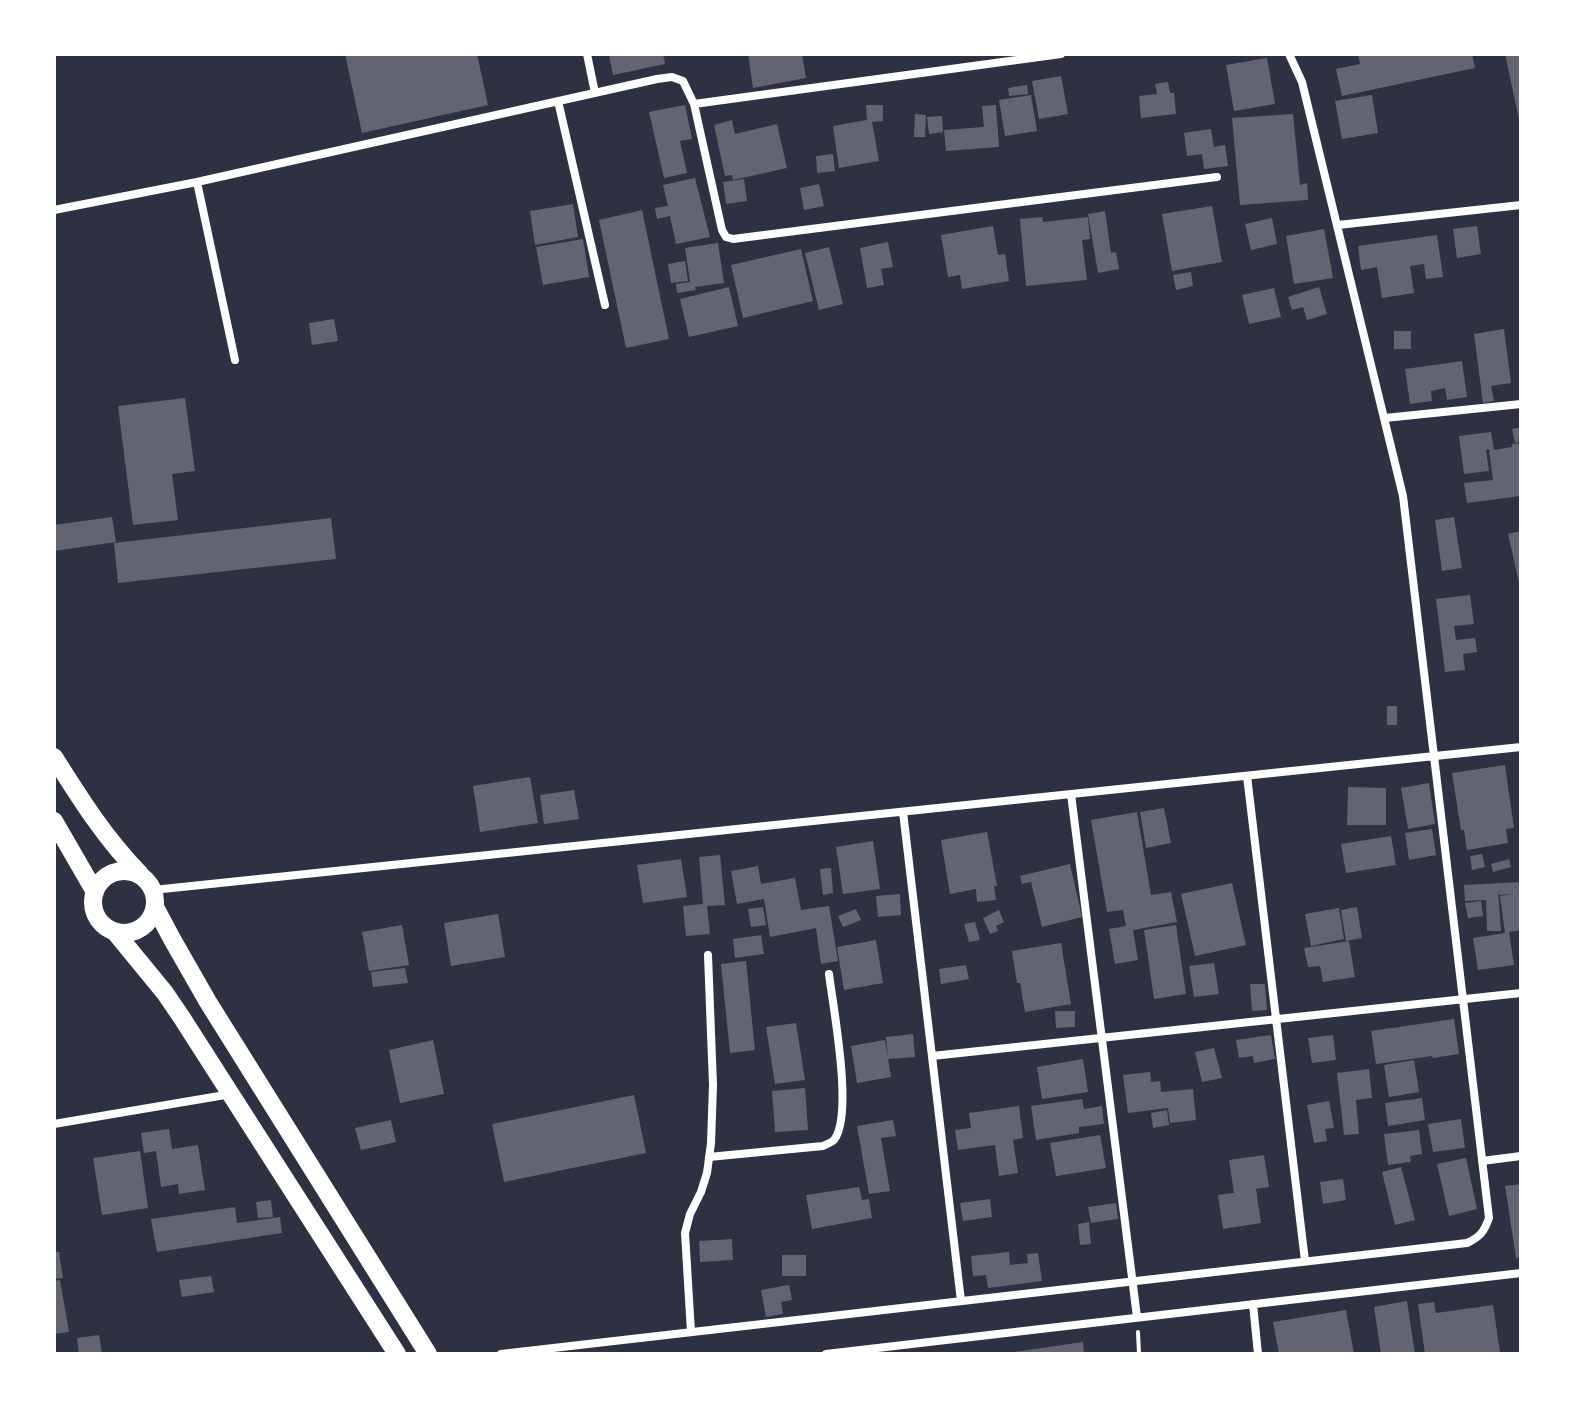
<!DOCTYPE html>
<html>
<head>
<meta charset="utf-8">
<style>
	body { margin:0 }
	#map { position:relative; width:1575px; height:1408px; overflow:hidden; background:#2d3142; font-family:"Golos Text",sans-serif }
	canvas { display:block }
	.frame { position:absolute; inset:0; border:56px solid #fff; pointer-events:none }
</style>
</head>
<body>
<div id="map">
<canvas width="1575" height="1408"></canvas>
<div class="frame"></div>
</div>
<script>
const ctx = document.querySelector('canvas').getContext('2d');
ctx.lineJoin = 'round';
function paint(path, color) { ctx.fillStyle = color; ctx.fill(path, 'evenodd'); }
function strokePath(path, color, width, dash) { ctx.strokeStyle = color; ctx.lineWidth = width; ctx.lineCap = dash ? 'butt' : 'round'; ctx.setLineDash(dash || []); ctx.stroke(path); }
paint(new Path2D(`
	M345,54H477L488,105L362,133Z
	M609,54H663L665,64L613,75Z
	M748,54H802L806,78L753,88Z
	M1358,54H1472L1475,68L1342,96L1336,69L1360,64Z
	M1505,54H1521V123L1520,124Z
	M1267,58L1275,104L1234,111L1226,65Z
	M1061,76L1068,114L1039,119L1032,81Z
	M1168,82L1170,93H1174L1176,114L1141,118L1139,96L1157,94L1155,84Z
	M1027,85L1028,94L1009,96L1008,88Z
	M1031,95L1037,131L1005,136L999,100Z
	M1372,95L1378,133L1342,139L1335,101Z
	M685,105L692,139L680,141L687,173L664,178L649,112Z
	M866,105H883V121L872,122L879,161L839,168L833,126L867,120Z
	M996,105L999,147L946,151L944,130L984,127L982,106Z
	M915,114L926,115L925,137H914Z
	M1293,114L1300,185L1307,183L1308,200L1240,205L1232,118Z
	M942,116L943,132L929,134L927,117Z
	M732,120L735,134L777,124L787,168L733,180L732,175L725,176L714,125Z
	M1211,129L1214,147L1225,145L1228,166L1204,169L1202,154L1187,156L1184,133Z
	M833,154L835,171L817,173L816,156Z
	M695,178L710,237L676,244L670,216L657,219L655,208L668,206L663,185Z
	M744,179L747,201L726,204L723,182Z
	M819,184L824,206L804,210L800,188Z
	M573,204L578,237L535,245L530,211Z
	M1212,206L1222,262L1172,271L1162,214Z
	M642,210L669,339L626,348L599,220Z
	M1105,211L1111,253L1116,252L1119,269L1098,273L1088,214Z
	M1042,217L1043,222L1088,217L1090,239L1082,240L1087,280L1026,286L1020,219Z
	M1272,218L1277,244L1251,250L1245,224Z
	M993,226L998,255L1005,254L1009,281L962,289L960,275L948,277L941,235Z
	M1477,226L1481,254L1457,258L1453,229Z
	M1324,229L1333,278L1294,284L1286,236Z
	M1437,235L1443,277L1426,279L1424,264L1410,266L1414,293L1382,298L1377,267L1361,270L1358,246Z
	M583,239L589,277L543,285L536,247Z
	M888,242L893,267L881,269L884,285L867,288L860,248Z
	M718,243L724,283L695,287L696,290L677,293L676,284L690,282L685,248Z
	M829,247L843,304L819,310L805,253Z
	M801,249L813,301L743,318L731,265Z
	M685,261L688,281L671,283L668,264Z
	M1191,272L1193,286L1176,290L1173,275Z
	M729,287L738,326L689,337L680,299Z
	M1319,287L1327,314L1307,320L1303,307L1292,310L1288,297Z
	M1274,288L1281,317L1249,324L1242,295Z
	M334,319L338,341L312,345L309,323Z
	M1504,329L1511,383L1491,386L1494,401L1483,403L1474,334Z
	M1394,331H1411V349H1394Z
	M1462,361L1467,397L1447,400L1445,388L1431,391L1432,401L1410,404L1405,369Z
	M185,398L195,471L172,474L178,520L133,525L118,406Z
	M1521,427V441L1515,443L1512,429Z
	M1491,432L1494,450L1512,447V444L1521,443V496L1467,503L1464,483L1493,480L1489,449L1486,450L1489,471L1464,474L1459,436Z
	M112,517L116,542L54,551V525Z
	M1454,517L1462,568L1442,571L1435,520Z
	M331,518L336,559L118,583L114,543Z
	M1521,531V587H1520L1508,534Z
	M1470,595L1474,624L1454,626L1456,640L1475,638L1477,652L1463,654L1465,670L1445,672L1436,599Z
	M1387,706H1397V725H1387Z
	M1505,765L1514,828L1506,829L1508,843L1467,850L1464,830H1461L1452,773Z
	M530,777L538,823L480,832L473,786Z
	M1429,783L1435,824L1408,829L1401,788Z
	M1348,787L1386,788V825H1347Z
	M574,790L579,819L544,824L540,795Z
	M1164,808L1171,843L1146,848L1140,812Z
	M1137,812L1151,895L1171,892L1177,922L1133,930L1138,960L1115,964L1109,929L1126,926L1123,910L1107,912L1091,820Z
	M1432,829L1436,855L1409,860L1405,833Z
	M987,832L997,886H994L996,900L977,902L976,889L950,894L941,840Z
	M1391,836L1396,865L1346,873L1341,844Z
	M873,841L880,889L843,894L836,847Z
	M1482,854L1485,867L1472,870L1470,856Z
	M720,855L725,905L707,906L710,934L686,936L683,906L703,904L699,857Z
	M681,859L687,897L643,903L637,865Z
	M1509,859L1511,867L1493,872L1491,864Z
	M1070,864L1082,917L1042,927L1031,882L1022,884L1020,876Z
	M758,866L761,884L795,878L801,910L829,906L838,961L821,964L816,928L770,937L764,899L737,904L731,871Z
	M831,868L833,893L823,895L820,869Z
	M1521,882V930L1509,932L1514,965L1478,970L1473,938L1505,933L1500,896L1514,894L1499,895L1498,890L1501,931H1487L1486,900L1465,901L1464,885Z
	M1232,883L1246,945L1195,956L1181,894Z
	M900,894L901,915L878,917L876,896Z
	M1481,901L1483,916L1468,918L1465,903Z
	M763,907L766,925L751,927L748,909Z
	M1357,907L1362,938L1346,941L1341,910Z
	M1339,908L1344,939L1311,946L1305,914Z
	M856,909L861,920L843,927L838,916Z
	M999,910L1004,922L996,926L998,931L990,934L983,918Z
	M498,914L505,957L451,966L444,923Z
	M975,922L980,940L969,942L964,924Z
	M402,925L409,965L369,971L362,932Z
	M1176,925L1186,994L1154,999L1144,930Z
	M761,935L764,954L735,958L733,939Z
	M876,940L883,983L844,990L837,947Z
	M1349,941L1355,977L1323,982L1320,966L1308,967L1304,948Z
	M1061,943L1071,1004L1025,1012L1020,983H1017L1012,951Z
	M746,961L755,1050L730,1053L721,964Z
	M1214,963L1219,994L1194,997L1189,966Z
	M966,965L969,979L941,984L939,969Z
	M405,968L408,983L373,987L371,972Z
	M1250,984H1265L1267,1010L1252,1011Z
	M1055,1011H1075V1027L1056,1028Z
	M1454,1019L1459,1054L1433,1058L1432,1056L1376,1064L1371,1031Z
	M796,1023L805,1080L775,1084L766,1027Z
	M913,1034L915,1057L888,1059L886,1037Z
	M1271,1035L1275,1059L1254,1063L1253,1056L1239,1058L1236,1040Z
	M1333,1035L1336,1060L1312,1063L1308,1038Z
	M433,1040L444,1094L400,1103L389,1050Z
	M885,1040L891,1077L857,1083L851,1046Z
	M1214,1048L1222,1078L1202,1082L1195,1052Z
	M1083,1059L1088,1092L1042,1099L1037,1067Z
	M1414,1060L1419,1092L1389,1097L1384,1065Z
	M1369,1069L1372,1098L1356,1100L1359,1134L1344,1135L1337,1073Z
	M1150,1072L1151,1082L1160,1081L1161,1092L1193,1089L1196,1120L1170,1123L1168,1108L1128,1113L1123,1075Z
	M805,1088L808,1130L775,1132L772,1091Z
	M634,1095L646,1153L504,1182L492,1124Z
	M1422,1098L1425,1120L1388,1126L1385,1103Z
	M1082,1099L1084,1109L1102,1106L1104,1124L1079,1127V1133L1036,1140L1031,1106Z
	M1329,1101L1334,1128L1325,1129L1327,1141L1314,1143L1307,1105Z
	M1019,1106L1023,1138L1013,1140L1018,1173L999,1176L995,1145L958,1150L955,1130L971,1128L969,1113Z
	M1167,1110L1169,1125L1153,1128L1151,1113Z
	M1461,1119L1465,1148L1433,1152L1428,1124Z
	M391,1120L396,1142L361,1150L355,1128Z
	M893,1120L896,1136L881,1138L890,1191L869,1194L857,1126Z
	M169,1129L172,1149L198,1145L205,1190L179,1194L178,1184L161,1187L156,1151L144,1153L141,1133Z
	M1419,1130L1422,1154L1410,1156L1411,1162L1388,1165L1384,1134Z
	M1100,1135L1106,1168L1056,1176L1050,1143Z
	M140,1151L148,1208L102,1215L93,1158Z
	M1264,1155L1269,1187L1256,1189L1261,1223L1223,1229L1218,1195L1234,1193L1229,1160Z
	M1466,1158L1477,1209L1449,1216L1437,1164Z
	M1401,1167L1415,1220L1395,1225L1382,1172Z
	M1343,1179L1346,1200L1323,1204L1320,1182Z
	M1521,1184V1258H1516L1505,1186Z
	M859,1187L862,1200L869,1199L872,1218L812,1229L806,1195Z
	M990,1199L992,1217L963,1221L960,1203Z
	M271,1200L273,1217L258,1218L256,1202Z
	M1116,1203L1118,1219L1091,1223L1088,1207Z
	M235,1207L237,1223L280,1217L282,1233L157,1252L151,1219Z
	M1089,1222L1091,1244L1080,1245L1078,1224Z
	M732,1239L733,1260L700,1262L699,1241Z
	M54,1252H59L63,1278L54,1279Z
	M1009,1252L1010,1265L1028,1263L1027,1254L1038,1253L1042,1281L988,1288L986,1275L973,1276L971,1256Z
	M782,1255H806V1276H782Z
	M211,1276L214,1292L182,1297L179,1280Z
	M60,1280L69,1332L54,1334V1281Z
	M789,1285L792,1300L781,1302L783,1314L766,1317L761,1290Z
	M1407,1301L1415,1354H1381L1374,1307Z
	M1434,1302L1436,1313L1493,1305L1500,1352L1425,1354L1418,1304Z
	M1346,1310L1354,1354H1279L1273,1322Z
	M99,1335L102,1354H79L77,1338Z
	M1083,1342L1084,1354H1015L1014,1352Z`), '#626471');
strokePath(new Path2D(`
	M1138,1332L1139,1354`), '#fff', 4);
strokePath(new Path2D(`
	M587,54L595,93
	M558,101L605,305
	M694,104L722,230L726,237L733,239L1217,177
	M197,182L235,360
	M54,210L197,182L657,79L672,77L683,81L694,104L1061,54
	M1338,225L1521,205
	M1385,418L1521,404
	M1247,776L1305,1261
	M1071,794L1137,1317
	M903,812L961,1301
	M153,890L1521,747
	M932,1056L1521,993
	M54,1124L231,1094
	M709,1157L823,1146C827,1144 831,1143 834,1140C854,1115 833,1007 829,974
	M1482,1161L1521,1156
	M1253,1304L1258,1354
	M691,1332L685,1233L690,1214L701,1192L707,1173L711,1143L713,1085L708,955
	M501,1354L1467,1243C1480,1237 1484,1232 1489,1218L1403,496L1302,82L1289,54
	M826,1354L1521,1273`), '#fff', 8);
strokePath(new Path2D(`
	M54,757C81,800 105,838 140,874
	M54,821L95,892
	M93 902a31 31 0 1 1 62 0a31 31 0 1 1-62 0Z
	M155,907L172,939L208,1002L428,1354
	M115,932L165,993L182,1018L397,1354`), '#fff', 18);
</script>
</body>
</html>
